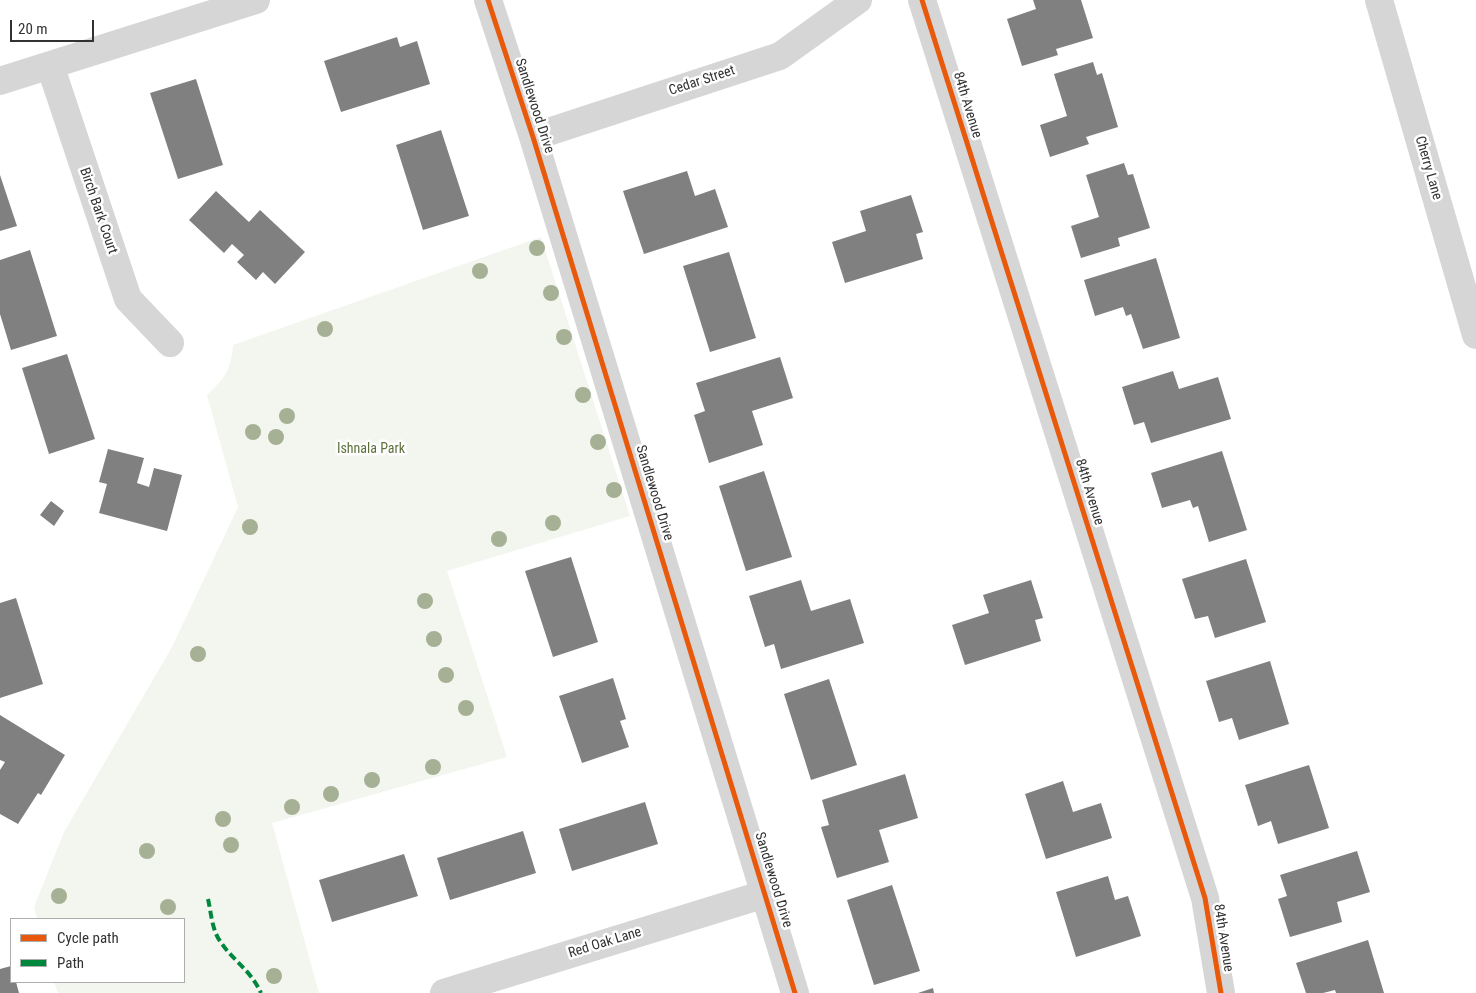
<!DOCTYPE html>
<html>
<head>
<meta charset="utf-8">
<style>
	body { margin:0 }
	#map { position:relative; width:1476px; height:993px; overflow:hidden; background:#fff; font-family:"Roboto Condensed",sans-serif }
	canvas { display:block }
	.legend { position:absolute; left:10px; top:918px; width:175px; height:65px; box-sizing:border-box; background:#fff; border:1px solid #adadad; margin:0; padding:6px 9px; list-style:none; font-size:15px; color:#323232 }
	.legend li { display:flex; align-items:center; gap:10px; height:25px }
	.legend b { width:25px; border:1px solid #adadad }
	.scale { position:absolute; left:10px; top:20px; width:84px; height:22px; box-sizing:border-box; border:2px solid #323232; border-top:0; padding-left:6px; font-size:15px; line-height:18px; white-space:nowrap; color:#323232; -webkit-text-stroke:4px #fff; paint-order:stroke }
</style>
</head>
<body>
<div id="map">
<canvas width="1476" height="993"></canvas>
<ul class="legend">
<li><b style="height:6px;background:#e8590c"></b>Cycle path</li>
<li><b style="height:6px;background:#00873e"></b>Path</li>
</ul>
<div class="scale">20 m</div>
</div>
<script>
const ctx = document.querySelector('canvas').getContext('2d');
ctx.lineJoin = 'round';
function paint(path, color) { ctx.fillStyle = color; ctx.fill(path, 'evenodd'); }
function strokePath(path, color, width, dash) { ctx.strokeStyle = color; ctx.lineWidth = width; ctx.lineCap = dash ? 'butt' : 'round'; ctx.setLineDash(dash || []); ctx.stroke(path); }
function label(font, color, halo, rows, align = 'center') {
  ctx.font = font + ' "Roboto Condensed",sans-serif'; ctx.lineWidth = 5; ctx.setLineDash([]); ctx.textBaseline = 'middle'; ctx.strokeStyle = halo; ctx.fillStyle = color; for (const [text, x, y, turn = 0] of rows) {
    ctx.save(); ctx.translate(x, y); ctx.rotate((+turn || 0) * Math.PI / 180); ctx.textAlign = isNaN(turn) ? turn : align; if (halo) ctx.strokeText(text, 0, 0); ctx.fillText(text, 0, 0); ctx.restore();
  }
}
paint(new Path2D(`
	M541,237L630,516L447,571L507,757L272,823L319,993H58L54,982H184V919H37L34,907L64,832L172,647L238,507L207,395C225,378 231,370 233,345Z`), '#f3f6ee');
paint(new Path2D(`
	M1033,0H1081L1093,38L1056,49L1058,55L1022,66L1007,19L1036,9Z
	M397,37L400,47L417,41L430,84L341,112L324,61Z
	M1093,62L1097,75L1102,73L1118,127L1086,137L1089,144L1050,157L1040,125L1067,116L1054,74Z
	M196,79L223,165L178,179L150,93Z
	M441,130L469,216L423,230L396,145Z
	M1124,163L1128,175L1133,174L1150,228L1118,238L1120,246L1081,258L1071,226L1099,217L1086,175Z
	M687,171L695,196L715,189L728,227L644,254L623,191Z
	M0,175L17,226L0,231Z
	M216,191L249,222L260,210L305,252L275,284L263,272L256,280L237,262L244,255L232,244L224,253L189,220Z
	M911,195L923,232L916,234L923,259L845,283L832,242L866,231L860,211Z
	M30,250L57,336L11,350L0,314V260Z
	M729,252L756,338L710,352L683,266Z
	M1156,258L1180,338L1143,349L1131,314L1126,316L1123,307L1095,316L1084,280Z
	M67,354L95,439L49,454L22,368Z
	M780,357L793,398L752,411L763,445L709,463L694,415L705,411L696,383Z
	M1173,371L1179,389L1218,377L1231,419L1151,443L1144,422L1134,425L1122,387Z
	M108,449L144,458L137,483L149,487L154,468L182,475L167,531L99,513L107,484L99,482Z
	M1222,451L1247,530L1209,542L1198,506L1193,508L1190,500L1162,508L1151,473Z
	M764,471L792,557L746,571L719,486Z
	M51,501L64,511L54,526L40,515Z
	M571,557L598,642L553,657L525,571Z
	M1246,559L1266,622L1215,638L1208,616L1195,619L1182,579Z
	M801,580L811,611L850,599L864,643L781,669L774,644L765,647L749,596Z
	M1031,580L1043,618L1035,620L1041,641L965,665L952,625L989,613L983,595Z
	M16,598L43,684L0,698V603Z
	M1270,661L1289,724L1239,740L1232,718L1219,722L1206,681Z
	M613,678L626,719L620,721L629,747L582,763L559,696Z
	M829,679L857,765L811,780L784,694Z
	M0,715L65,755L41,795L38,793L18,824L0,814V770L5,762L0,760Z
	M1309,765L1329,828L1278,844L1271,821L1258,826L1245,785Z
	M905,774L918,818L879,830L889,862L837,878L821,827L829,825L822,800Z
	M1063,781L1073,812L1101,803L1112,838L1046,859L1025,794Z
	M645,802L658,844L572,871L559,829Z
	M523,831L536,873L450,900L437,858Z
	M1357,851L1370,892L1337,902L1342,922L1290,937L1278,899L1287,896L1280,875Z
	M404,854L418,896L332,922L319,880Z
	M1108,876L1115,900L1128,896L1141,936L1076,957L1056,892Z
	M892,885L920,971L874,985L847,900Z
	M1368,940L1384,993H1336L1335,990L1323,993H1306L1296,963Z
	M11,966V982H16L19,993H0V969Z
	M933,988L934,993H918Z`), '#808080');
strokePath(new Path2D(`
	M488,0L533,137L795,993
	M922,0L1205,898L1221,993
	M1379,0L1476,335
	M50,65L128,299L170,343
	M0,81L256,0
	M533,137L780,56L858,0
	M444,993L765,894`), '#d6d6d6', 28);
strokePath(new Path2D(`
	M208,899C211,912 212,930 220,941C232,960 250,969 261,993`), '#00873e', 4, [8, 4]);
strokePath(new Path2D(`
	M488,0L533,137L795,993
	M922,0L1205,898L1221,993`), '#e8590c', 5);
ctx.fillStyle = '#a6b094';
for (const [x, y] of [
	[537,248],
	[480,271],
	[551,293],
	[325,329],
	[564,337],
	[583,395],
	[287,416],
	[253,432],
	[276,437],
	[598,442],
	[614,490],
	[553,523],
	[250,527],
	[499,539],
	[425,601],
	[434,639],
	[198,654],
	[446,675],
	[466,708],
	[433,767],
	[372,780],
	[331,794],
	[292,807],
	[223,819],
	[231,845],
	[147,851],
	[59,896],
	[168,907],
	[274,976]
]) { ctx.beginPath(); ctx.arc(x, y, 8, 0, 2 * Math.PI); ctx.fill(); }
label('14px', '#323232', '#fff', [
	["Cedar Street",702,81,-18],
	["84th Avenue",967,105,73],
	["Sandlewood Drive",534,106,72],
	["Cherry Lane",1428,168,74],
	["Birch Bark Court",98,211,71],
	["84th Avenue",1089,492,73],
	["Sandlewood Drive",654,493,73],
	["Sandlewood Drive",773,880,73],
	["84th Avenue",1223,938,81],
	["Red Oak Lane",605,943,-17]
]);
label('14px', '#5d703c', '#fff', [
	["Ishnala Park",371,449]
]);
</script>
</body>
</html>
